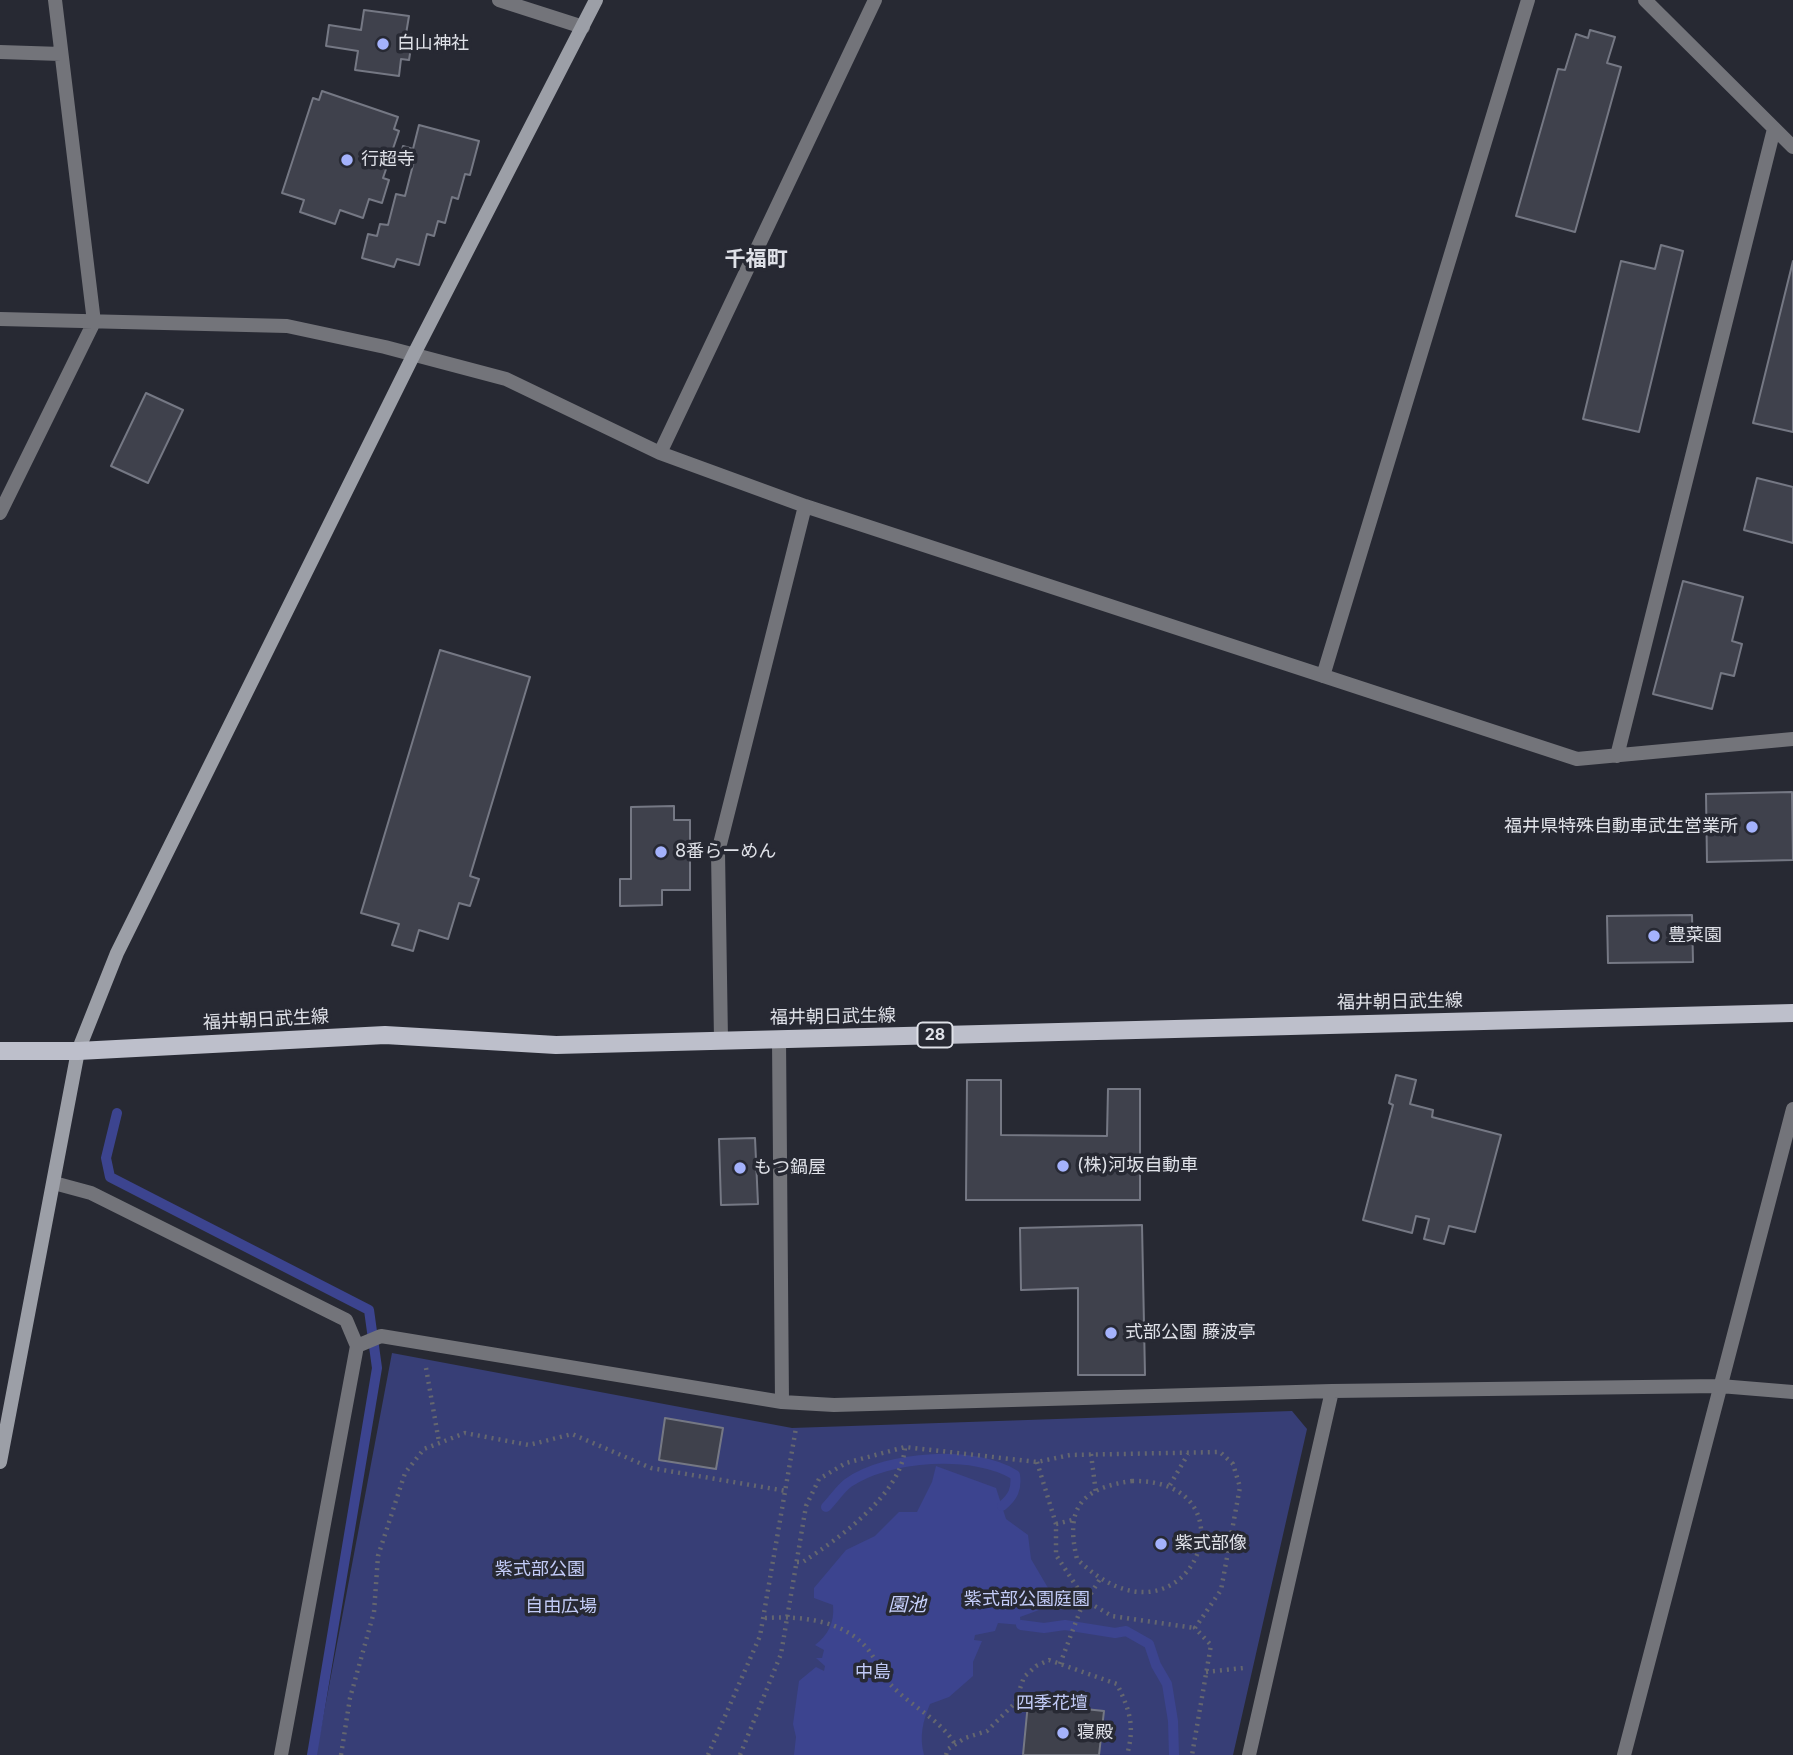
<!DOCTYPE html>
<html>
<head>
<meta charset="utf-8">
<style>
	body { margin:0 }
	canvas { display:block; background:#272933 }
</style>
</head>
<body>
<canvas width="1793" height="1755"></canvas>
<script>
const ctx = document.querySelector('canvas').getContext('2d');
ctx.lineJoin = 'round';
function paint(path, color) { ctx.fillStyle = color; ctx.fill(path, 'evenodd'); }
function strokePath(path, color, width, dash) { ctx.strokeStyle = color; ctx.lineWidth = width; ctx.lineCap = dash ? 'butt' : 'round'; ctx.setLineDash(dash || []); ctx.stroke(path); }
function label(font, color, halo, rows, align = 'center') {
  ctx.font = font + ' Inter,"Noto Sans JP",sans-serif'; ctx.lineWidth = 7; ctx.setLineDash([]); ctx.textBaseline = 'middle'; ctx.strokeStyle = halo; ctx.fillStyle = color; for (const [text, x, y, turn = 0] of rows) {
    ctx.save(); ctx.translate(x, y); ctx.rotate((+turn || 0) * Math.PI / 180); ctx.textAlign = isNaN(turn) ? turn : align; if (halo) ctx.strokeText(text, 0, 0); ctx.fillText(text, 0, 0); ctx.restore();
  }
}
paint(new Path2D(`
	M392,1353L792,1428L1292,1411L1307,1429L1233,1755H316Z`), '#373e76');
paint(new Path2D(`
	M936,1466L996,1488L1006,1519L1028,1535L1031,1559L1051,1593L1036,1599L1039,1610L1020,1617L1021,1625L998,1623L995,1631L975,1635L974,1640L982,1641L973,1662V1676L949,1697L930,1704C923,1721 919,1736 924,1755H794L796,1737L793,1724L799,1681L816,1667L824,1671L825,1666L816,1658H822L824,1650L815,1645C827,1636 835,1623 833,1605L814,1598V1588L846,1550L875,1536L899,1512H917L932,1482Z`), '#3c448f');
strokePath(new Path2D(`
	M117,1113L106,1158L110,1177L369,1310L377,1368L312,1755
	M826,1507C833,1500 840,1489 848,1483C888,1455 975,1450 1015,1475C1017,1489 1013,1497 1002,1506
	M1021,1625L1044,1628L1065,1625L1115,1633L1126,1631L1149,1644L1156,1665L1167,1684L1173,1721L1174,1755`), '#3c448f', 10);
const building = new Path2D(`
	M364,10L409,16L406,34L413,35L409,60L401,59L399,76L355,70L358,51L326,46L329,25L361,30Z
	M1590,30L1615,37L1607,63L1621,67L1575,232L1516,216L1558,69L1565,70L1576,34L1588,38Z
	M322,91L398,117L394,129L399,131L383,178L389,180L382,203L369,199L363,218L340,210L335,224L300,212L304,200L282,193L313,98L319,100Z
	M419,125L479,141L470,175L465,174L458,199L452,197L445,223L438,221L434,236L427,234L419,265L397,259L394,267L362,258L368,234L377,236L380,224L388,225L396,194L405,196L414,161L400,157L403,146L413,149Z
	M1661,245L1683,251L1639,432L1583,419L1621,261L1655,269Z
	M1793,261V432L1753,423Z
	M146,393L183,410L148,483L111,466Z
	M1757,478L1793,487V543L1744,530Z
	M1683,581L1743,597L1732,641L1742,644L1734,676L1721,673L1712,709L1653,694Z
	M440,650L530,677L470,876L479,879L470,906L459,903L448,939L419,930L413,951L392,945L399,924L361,913Z
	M1792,792L1793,860L1707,862L1706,794Z
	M674,806V820H690V890H662V905L620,906V879H631V807Z
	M1692,915L1693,962L1608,963L1607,916Z
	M1396,1075L1416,1080L1410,1104L1433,1110L1432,1117L1501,1135L1475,1232L1449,1226L1444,1244L1424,1239L1429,1219L1416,1216L1412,1233L1363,1220L1393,1105L1389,1103Z
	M967,1080H1001V1135L1107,1136L1108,1089H1140V1200H966Z
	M755,1138L758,1204L721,1205L719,1139Z
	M1142,1225L1145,1375H1078V1288L1021,1290L1020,1228Z
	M665,1418L723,1428L716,1469L659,1460Z
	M1028,1703L1104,1711L1099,1755H1023Z`);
paint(building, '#3f414c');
strokePath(building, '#757884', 2);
strokePath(new Path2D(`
	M426,1368L439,1442
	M1091,1454L1096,1493
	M1037,1462L1056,1524V1555L1086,1601L1112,1616L1195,1628
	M1132,1481C1263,1479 1187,1666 1077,1559C1065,1509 1080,1488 1132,1481Z
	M1170,1485L1188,1454
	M1056,1524L1072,1520
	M797,1562H803C839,1538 902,1494 905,1447
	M765,1618C798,1616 840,1619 865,1646C878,1660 880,1676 896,1690C916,1709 941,1721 955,1744
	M1060,1664L1080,1611L1100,1579
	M1206,1672L1244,1668
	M341,1755L350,1698L374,1612L378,1556L405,1473L424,1449L465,1433L529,1445L572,1434L651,1468L786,1491
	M708,1755L760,1636L796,1428
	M740,1755L781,1654L806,1506L819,1479L846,1463L905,1447L1037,1462L1070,1455L1220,1452L1233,1464L1240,1487L1221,1590L1195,1628L1211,1645L1192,1755
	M946,1755L948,1749L965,1738L987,1731L1015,1703L1024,1677L1036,1666L1049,1660L1117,1684C1130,1711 1135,1726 1127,1755`), '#64666f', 4.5, [2, 5]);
strokePath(new Path2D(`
	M499,0L583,27
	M1645,0L1793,147
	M0,52L61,54
	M0,319L287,326L385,347L506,379L660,453L805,506L1577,759L1793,739
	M660,453L875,0
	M0,513L94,322L55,0
	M1323,676L1528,0
	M1617,756L1774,129
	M779,1039L782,1402
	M721,1040L718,852L805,506
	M54,1183L91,1193L346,1320L357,1346L281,1755
	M357,1346L381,1336L782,1402L834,1405L1332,1391L1720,1386L1793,1392
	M1249,1755L1332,1391
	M1624,1755L1793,1109`), '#73747a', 14);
strokePath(new Path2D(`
	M0,1462L78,1051L117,953L414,354L596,0`), '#9c9fa7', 14);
strokePath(new Path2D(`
	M0,1051H78L385,1035L556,1045L1793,1013`), '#bdbfcb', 18);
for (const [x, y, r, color] of [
	[383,44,7,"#a4b2fc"],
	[347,160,7,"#a4b2fc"],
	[1752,827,7,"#a4b2fc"],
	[661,852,7,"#a4b2fc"],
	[1654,936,7,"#a4b2fc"],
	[1063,1166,7,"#a4b2fc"],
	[740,1168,7,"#a4b2fc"],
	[1111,1333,7,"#a4b2fc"],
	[1161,1544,7,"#a4b2fc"],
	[1063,1733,7,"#a4b2fc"]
]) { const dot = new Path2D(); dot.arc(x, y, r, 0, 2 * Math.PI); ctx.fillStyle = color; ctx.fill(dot); strokePath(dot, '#272933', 2.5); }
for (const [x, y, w] of [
	[935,1035,35]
]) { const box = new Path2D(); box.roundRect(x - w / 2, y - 12.5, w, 25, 5); ctx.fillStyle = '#272933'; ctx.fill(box); strokePath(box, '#dfe1e8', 2); }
label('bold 16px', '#dfe1e8', null, [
	["28",935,1035]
]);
label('18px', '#dfe1e8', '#272933', [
	["白山神社",397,44],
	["行超寺",361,160],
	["福井県特殊自動車武生営業所",1738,827,"right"],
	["8番らーめん",675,852],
	["豊菜園",1668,936],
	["(株)河坂自動車",1077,1166],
	["もつ鍋屋",754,1168],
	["式部公園 藤波亭",1125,1333],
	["紫式部像",1175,1544],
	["寝殿",1077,1733]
], 'left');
label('18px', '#dfe1e8', '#272933', [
	["福井朝日武生線",1400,1002,-1],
	["福井朝日武生線",833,1017,-1],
	["福井朝日武生線",266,1020,-3]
]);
label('18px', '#c2cbf7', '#272933', [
	["紫式部公園",540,1570],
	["紫式部公園庭園",1027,1600],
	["自由広場",561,1607],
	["中島",873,1673],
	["四季花壇",1052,1704]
]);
label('italic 19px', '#c9d3ff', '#272933', [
	["園池",907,1605]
]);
label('bold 21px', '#dfe1e8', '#272933', [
	["千福町",756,260]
]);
</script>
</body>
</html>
